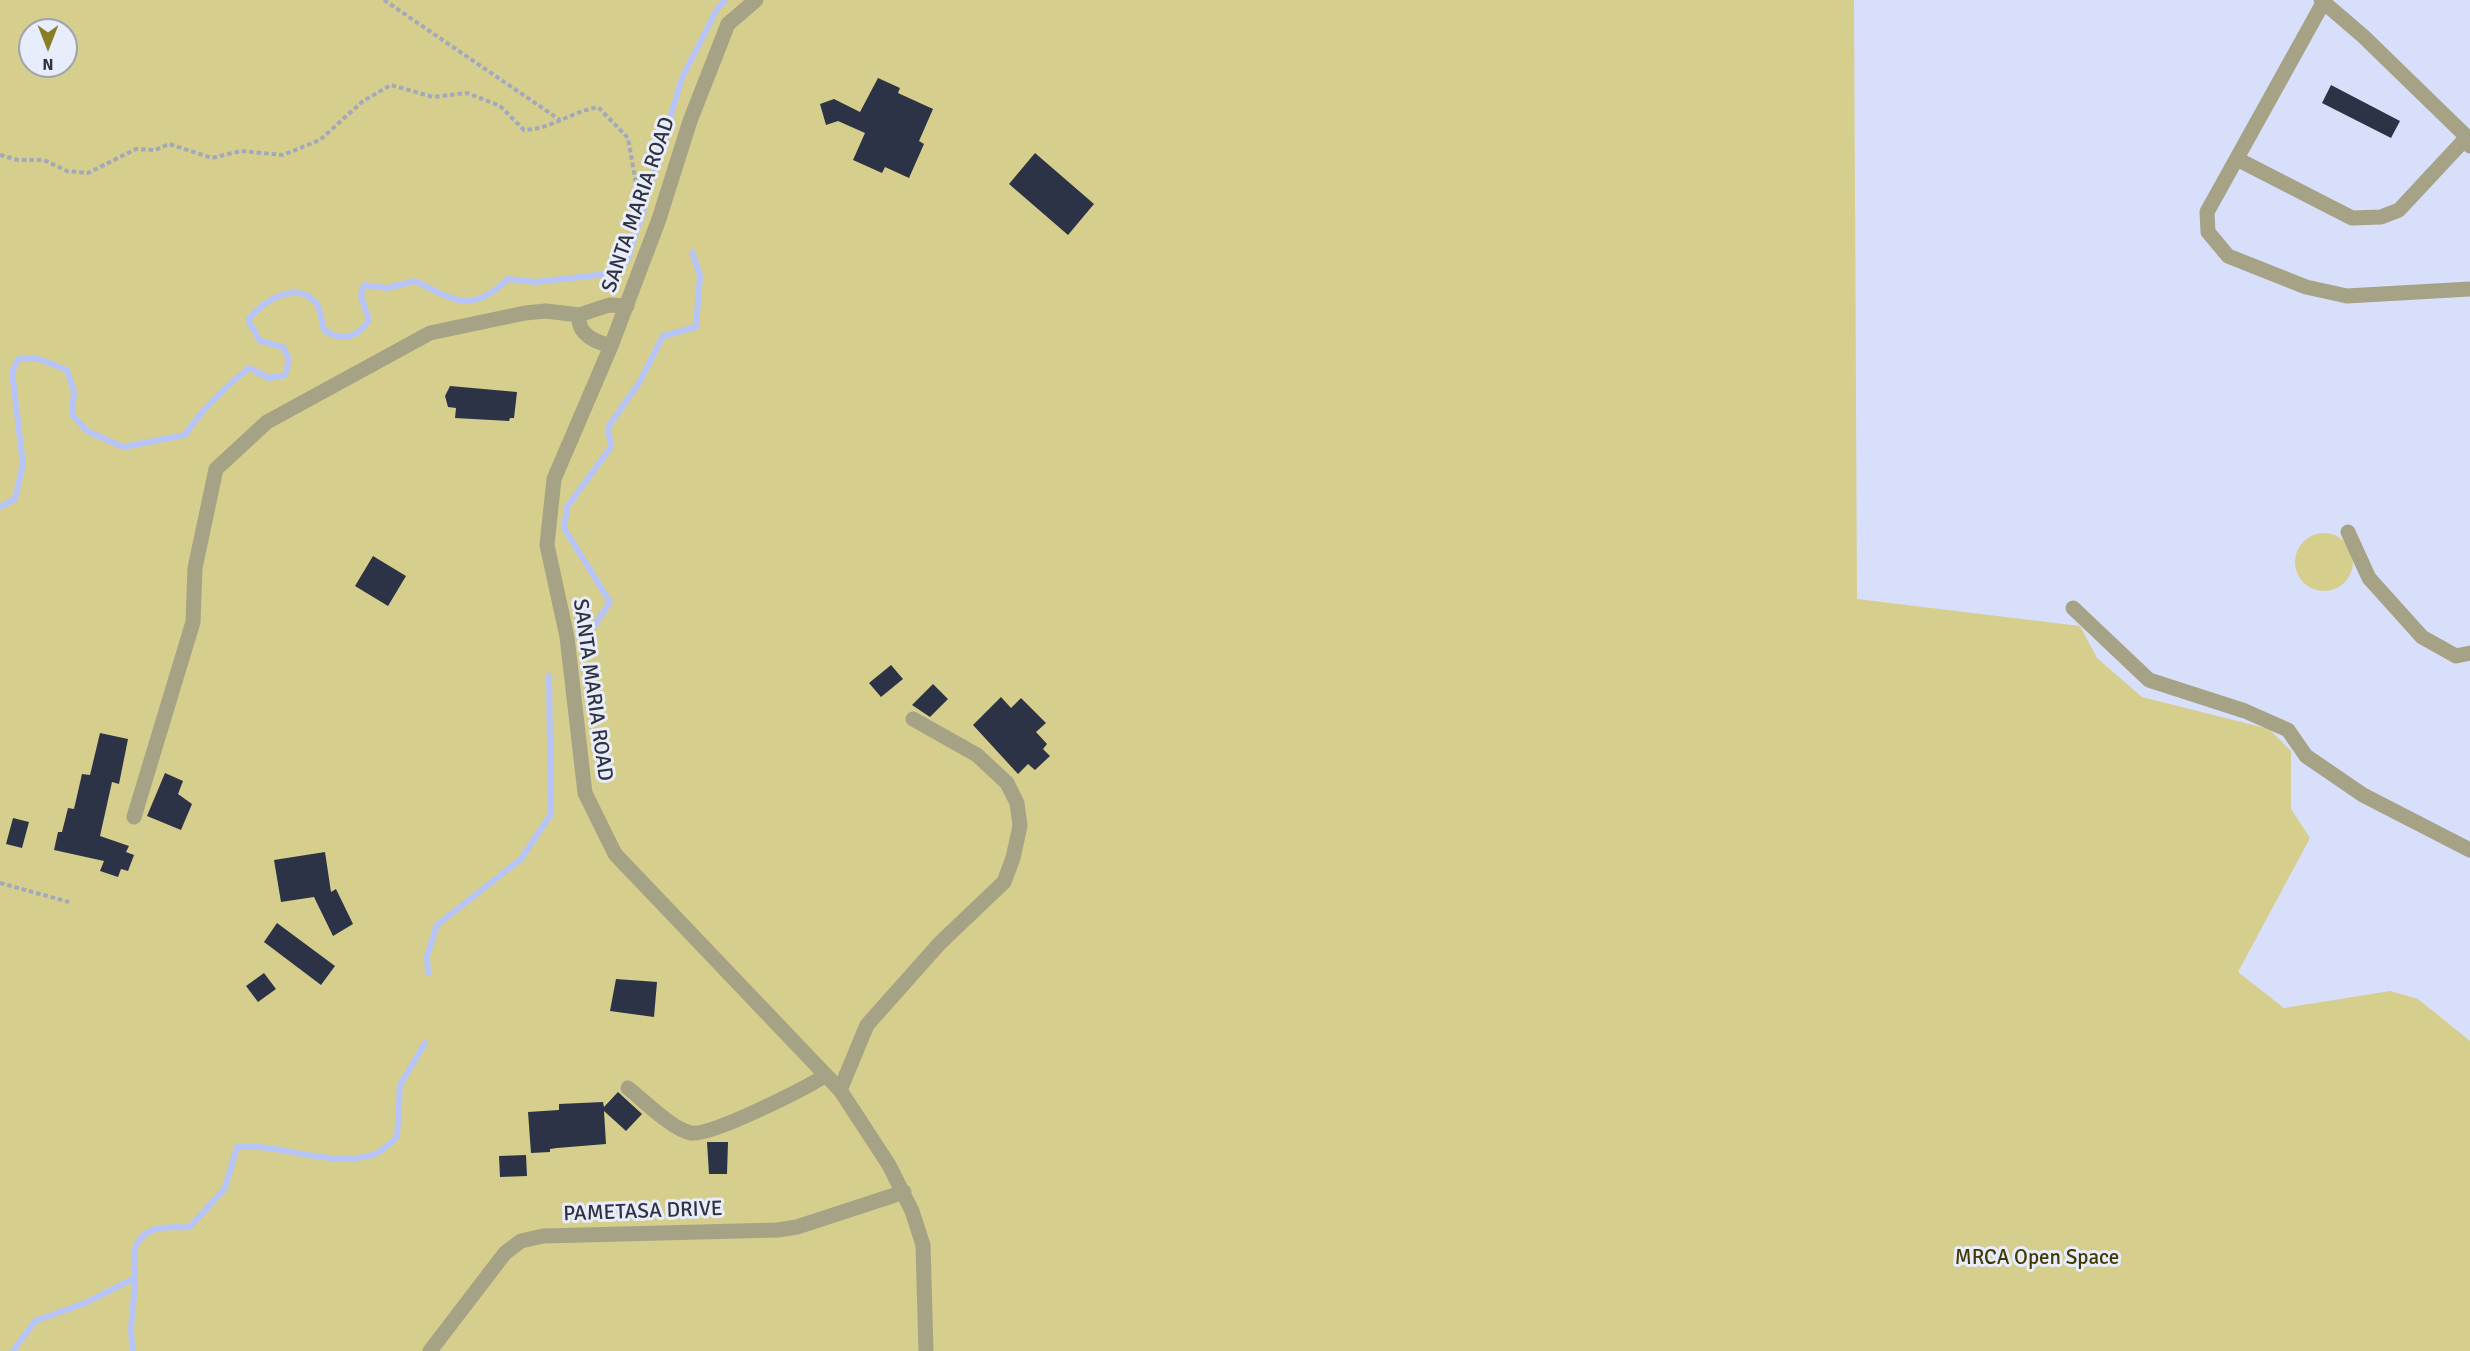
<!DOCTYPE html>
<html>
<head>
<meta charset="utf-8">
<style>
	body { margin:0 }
	#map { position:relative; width:2470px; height:1351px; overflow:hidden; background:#d8dffa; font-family:Signika,sans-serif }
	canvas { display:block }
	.north { position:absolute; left:18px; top:18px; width:60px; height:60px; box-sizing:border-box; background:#e8edfd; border:2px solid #9ea2b0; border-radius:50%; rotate:180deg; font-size:16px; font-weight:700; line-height:24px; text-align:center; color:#2f323c }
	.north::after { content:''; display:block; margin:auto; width:21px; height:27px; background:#897e24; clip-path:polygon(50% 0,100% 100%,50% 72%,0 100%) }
</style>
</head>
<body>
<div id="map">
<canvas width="2470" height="1351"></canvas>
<div class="north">N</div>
</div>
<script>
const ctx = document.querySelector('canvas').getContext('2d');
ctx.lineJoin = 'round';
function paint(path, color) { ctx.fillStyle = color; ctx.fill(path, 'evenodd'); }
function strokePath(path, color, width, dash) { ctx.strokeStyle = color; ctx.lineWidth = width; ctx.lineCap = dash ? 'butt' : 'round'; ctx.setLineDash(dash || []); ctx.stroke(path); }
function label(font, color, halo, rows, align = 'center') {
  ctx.font = font + ' Signika,sans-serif'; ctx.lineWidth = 6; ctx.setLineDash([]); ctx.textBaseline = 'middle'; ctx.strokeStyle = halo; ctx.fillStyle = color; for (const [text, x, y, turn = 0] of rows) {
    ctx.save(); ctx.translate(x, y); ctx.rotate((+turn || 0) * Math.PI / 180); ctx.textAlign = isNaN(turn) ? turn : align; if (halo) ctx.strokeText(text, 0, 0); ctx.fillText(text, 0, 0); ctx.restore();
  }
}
paint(new Path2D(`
	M0,0H1854L1857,599L2080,626L2097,658L2142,697L2269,729L2291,751V809L2310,838L2238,972L2284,1008L2390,991L2418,999L2470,1041V1351H0ZM30,30H66V66H30Z
	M2295 562a29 29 0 1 1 58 0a29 29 0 1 1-58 0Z`), '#d6ce8c');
strokePath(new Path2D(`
	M652,178L682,78L717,9L725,0
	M641,221L646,199
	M0,507L15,499L23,464L12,372L19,358H36L67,370L74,392L72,415L87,431L123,447L185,435C202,409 225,387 249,368L269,378L285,375L289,360L283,347L260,341L248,320C262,301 296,280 316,303C321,309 322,323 324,330C342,342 357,338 369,320L361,296L364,285L387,288L415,281C456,301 471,314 508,279L535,282L616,273L628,259L640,219
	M582,644L610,602L564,528L567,507L611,447L608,427L639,383L663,336L696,327L700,275L692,252
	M428,973L427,956L437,925L521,859L551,814L549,676
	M13,1351L35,1321L85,1303L135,1278
	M133,1351C128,1325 135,1302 135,1277C135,1262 130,1250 142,1237C154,1224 174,1228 190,1227L225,1188L237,1147C283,1143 329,1169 375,1154C383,1151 391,1142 397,1137L400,1085L425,1043`), '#b6c4f7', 6);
paint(new Path2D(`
	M878,78L900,88L898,93L933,109L919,141L924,144L909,178L885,167L882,173L853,160L865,133L838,121L826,125L820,104L834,99L860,112Z
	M2331,85L2400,121L2391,138L2322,103Z
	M1035,153L1094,204L1068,235L1009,184Z
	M450,386L517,392L514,418H510L509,421L455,418L456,408L448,407L445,396Z
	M373,556L406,576L388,606L355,586Z
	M891,665L903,679L881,697L869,683Z
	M933,684L948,699L930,717L912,705Z
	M1001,697L1011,708L1021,698L1046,723L1036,732L1047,744L1043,749L1050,756L1035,770L1028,764L1018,774L973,725Z
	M100,733L128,739L119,784L112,782L100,836L129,846L126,852L134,855L128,871L121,869L118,877L100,871L104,861L54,850L58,832H62L68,808L74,809L82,774L90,775Z
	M165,773L183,781L178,794L192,804L181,830L147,816Z
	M13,818L29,822L22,848L6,844Z
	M325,852L331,892L336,889L353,924L333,936L314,897L281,902L274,860Z
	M277,923L335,966L321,985L264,942Z
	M264,973L276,989L258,1002L246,986Z
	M616,979L657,982L654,1017L610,1011Z
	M618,1092L642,1114L626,1131L604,1111L606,1144L557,1148L550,1149V1152L531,1153L528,1112L559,1110V1104L603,1102L604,1107Z
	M707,1142H728L727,1174H709Z
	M526,1155L527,1176L500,1177L499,1156Z`), '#2d3347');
strokePath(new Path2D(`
	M384,0L560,120
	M0,155L18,160H44L67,171L88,173L136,149L155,150L169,144L212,158L241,151L283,155L320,140L363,101L391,85L433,97L467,93L500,106L524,130C551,129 571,112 598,107L628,138L636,184L652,189
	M0,883L69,902`), '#a2a8bd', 4, [4.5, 3]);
strokePath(new Path2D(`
	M756,0L728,24L690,121L659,219L611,346L554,479L547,545L567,637L585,793L615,854L840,1090L889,1165L912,1211L923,1245L926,1351
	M2321,0L2363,36L2467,137L2470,146
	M2323,3L2207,212L2208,232L2228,256L2306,287L2347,296L2470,289
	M2237,159L2352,218L2381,217L2399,210L2467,137
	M579,315L609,305L627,306
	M2348,532L2369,578L2422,637L2456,656L2470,653
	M2073,608L2149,680L2245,711L2288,730L2306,756L2363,795L2470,850
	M134,817L193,622L195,568L216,469L267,422L430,333L525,313L546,311L579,315C577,335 596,342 611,346
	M628,1088C643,1100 673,1130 691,1133C712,1136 806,1088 826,1075
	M840,1090L867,1025L940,943L1004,882L1013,858L1020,826L1017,803L1007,783L977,755L913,719
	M430,1351L505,1253L521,1241L543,1236L778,1230L797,1227L904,1192`), '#a6a285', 15);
label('21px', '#2f323c', '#e8edfd', [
	["SANTA MARIA ROAD",639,205,-71],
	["SANTA MARIA ROAD",592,690,82],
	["PAMETASA DRIVE",643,1212,-2]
]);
label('21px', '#423a00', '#e8edfd', [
	["MRCA Open Space",2037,1258]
]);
</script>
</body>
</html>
